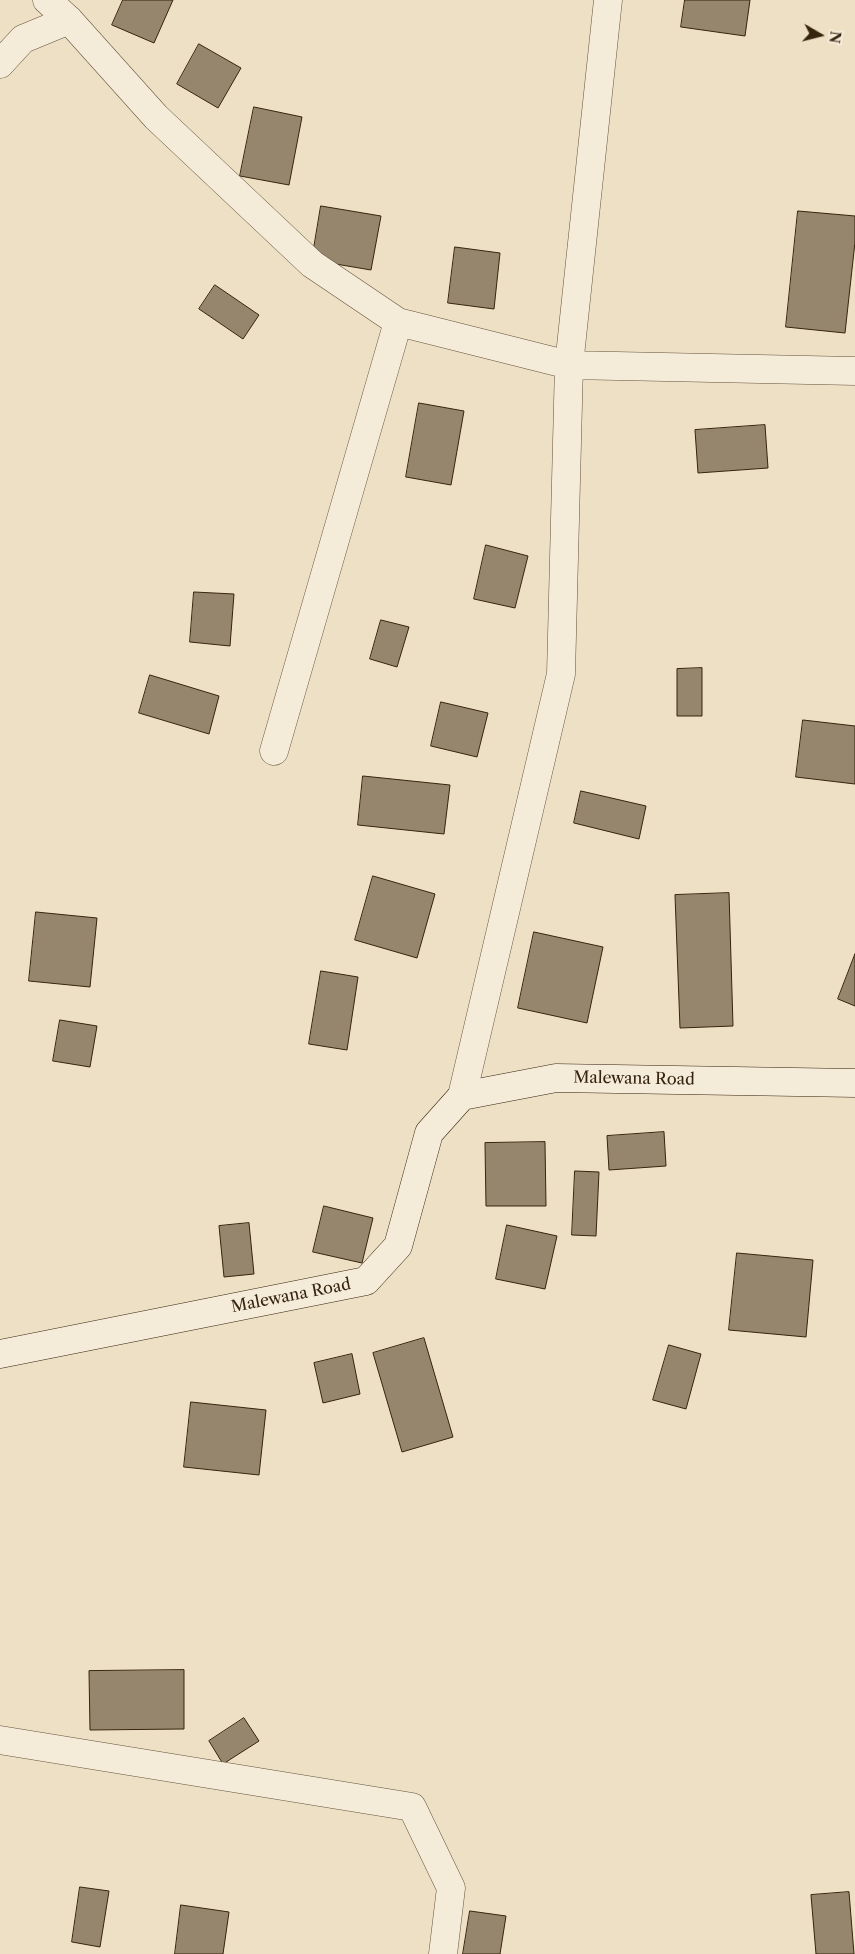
<!DOCTYPE html>
<html>
<head>
<meta charset="utf-8">
<style>
	body { margin:0 }
	#map { position:relative; width:855px; height:1954px; overflow:hidden; background:#eee0c4; font-family:"Libre Caslon Text",serif }
	canvas { display:block }
	.north { position:absolute; left:795px; top:10px; width:50px; height:50px; -webkit-text-stroke:4px #f4ebd9; paint-order:stroke; rotate:98deg; font-size:14px; font-weight:700; line-height:20px; text-align:center; color:#36240e }
	.north::after { content:''; display:block; margin:auto; width:18px; height:22px; background:#36240e; clip-path:polygon(50% 0,100% 100%,50% 72%,0 100%) }
</style>
</head>
<body>
<div id="map">
<canvas width="855" height="1954"></canvas>
<div class="north">N</div>
</div>
<script>
const ctx = document.querySelector('canvas').getContext('2d');
ctx.lineJoin = 'round';
function paint(path, color) { ctx.fillStyle = color; ctx.fill(path, 'evenodd'); }
function strokePath(path, color, width, dash) { ctx.strokeStyle = color; ctx.lineWidth = width; ctx.lineCap = dash ? 'butt' : 'round'; ctx.setLineDash(dash || []); ctx.stroke(path); }
function label(font, color, halo, rows, align = 'center') {
  ctx.font = font + ' "Libre Caslon Text",serif'; ctx.lineWidth = 4; ctx.setLineDash([]); ctx.textBaseline = 'middle'; ctx.strokeStyle = halo; ctx.fillStyle = color; for (const [text, x, y, turn = 0] of rows) {
    ctx.save(); ctx.translate(x, y); ctx.rotate((+turn || 0) * Math.PI / 180); ctx.textAlign = isNaN(turn) ? turn : align; if (halo) ctx.strokeText(text, 0, 0); ctx.fillText(text, 0, 0); ctx.restore();
  }
}
const building = new Path2D(`
	M123,0H173L154,43L112,25Z
	M685,0H750L745,36L681,27Z
	M199,44L241,68L218,108L177,84Z
	M254,107L302,117L289,185L240,176Z
	M321,206L381,216L371,270L312,260Z
	M798,211L855,216V242L845,333L786,327Z
	M455,247L500,253L494,309L448,303Z
	M215,285L259,315L243,339L199,309Z
	M419,403L464,411L451,485L406,477Z
	M765,425L768,468L698,473L695,430Z
	M486,545L528,556L515,608L474,599Z
	M194,592L234,594L230,646L190,642Z
	M381,620L409,627L397,667L370,659Z
	M702,668V716H677V669Z
	M150,675L219,696L209,734L139,713Z
	M441,702L488,713L477,757L431,746Z
	M803,720L855,726V784L796,777Z
	M363,776L450,785L444,834L358,825Z
	M581,791L646,806L639,839L574,823Z
	M373,876L435,894L417,958L355,940Z
	M729,893L733,1026L680,1028L675,895Z
	M36,912L97,918L90,987L29,981Z
	M534,932L603,947L587,1023L518,1008Z
	M855,954V1006L838,999Z
	M321,971L358,977L347,1050L309,1044Z
	M60,1020L97,1026L90,1067L53,1061Z
	M664,1132L666,1166L609,1170L607,1136Z
	M545,1142L546,1206H486L485,1143Z
	M575,1171L599,1172L596,1236L572,1235Z
	M324,1206L373,1218L362,1263L313,1252Z
	M249,1223L254,1274L224,1277L219,1226Z
	M507,1225L557,1236L545,1289L496,1279Z
	M737,1253L813,1260L806,1337L729,1330Z
	M424,1338L453,1437L402,1452L373,1353Z
	M669,1345L701,1354L686,1409L653,1400Z
	M352,1354L360,1394L323,1403L314,1363Z
	M191,1402L266,1410L259,1475L184,1467Z
	M184,1670V1729L90,1730L89,1671Z
	M244,1718L259,1741L223,1764L209,1741Z
	M80,1887L109,1891L100,1947L72,1942Z
	M849,1892L854,1954H816L811,1895Z
	M181,1905L229,1912L223,1954H175Z
	M470,1911L506,1916L500,1954H463Z`);
paint(building, '#96866d');
strokePath(building, '#36240e', 1);
const street = new Path2D(`
	M47,0L69,20L156,117L312,264L398,322
	M0,64L23,39L69,20
	M274,751L398,322L569,365L855,371
	M462,1096L561,674L569,365L608,0
	M0,1740L412,1807L451,1888L443,1954`);
const secondary = new Path2D(`
	M0,1354L366,1281L398,1246L429,1133L462,1096L556,1078L855,1083`);
strokePath(street, '#64533c', 29);
strokePath(secondary, '#36240e', 29);
strokePath(street, '#f4ebd9', 28);
strokePath(secondary, '#f4ebd9', 28);
label('16px', '#36240e', '#f4ebd9', [
	["Malewana Road",634,1079,1],
	["Malewana Road",291,1296,-11]
]);
</script>
</body>
</html>
